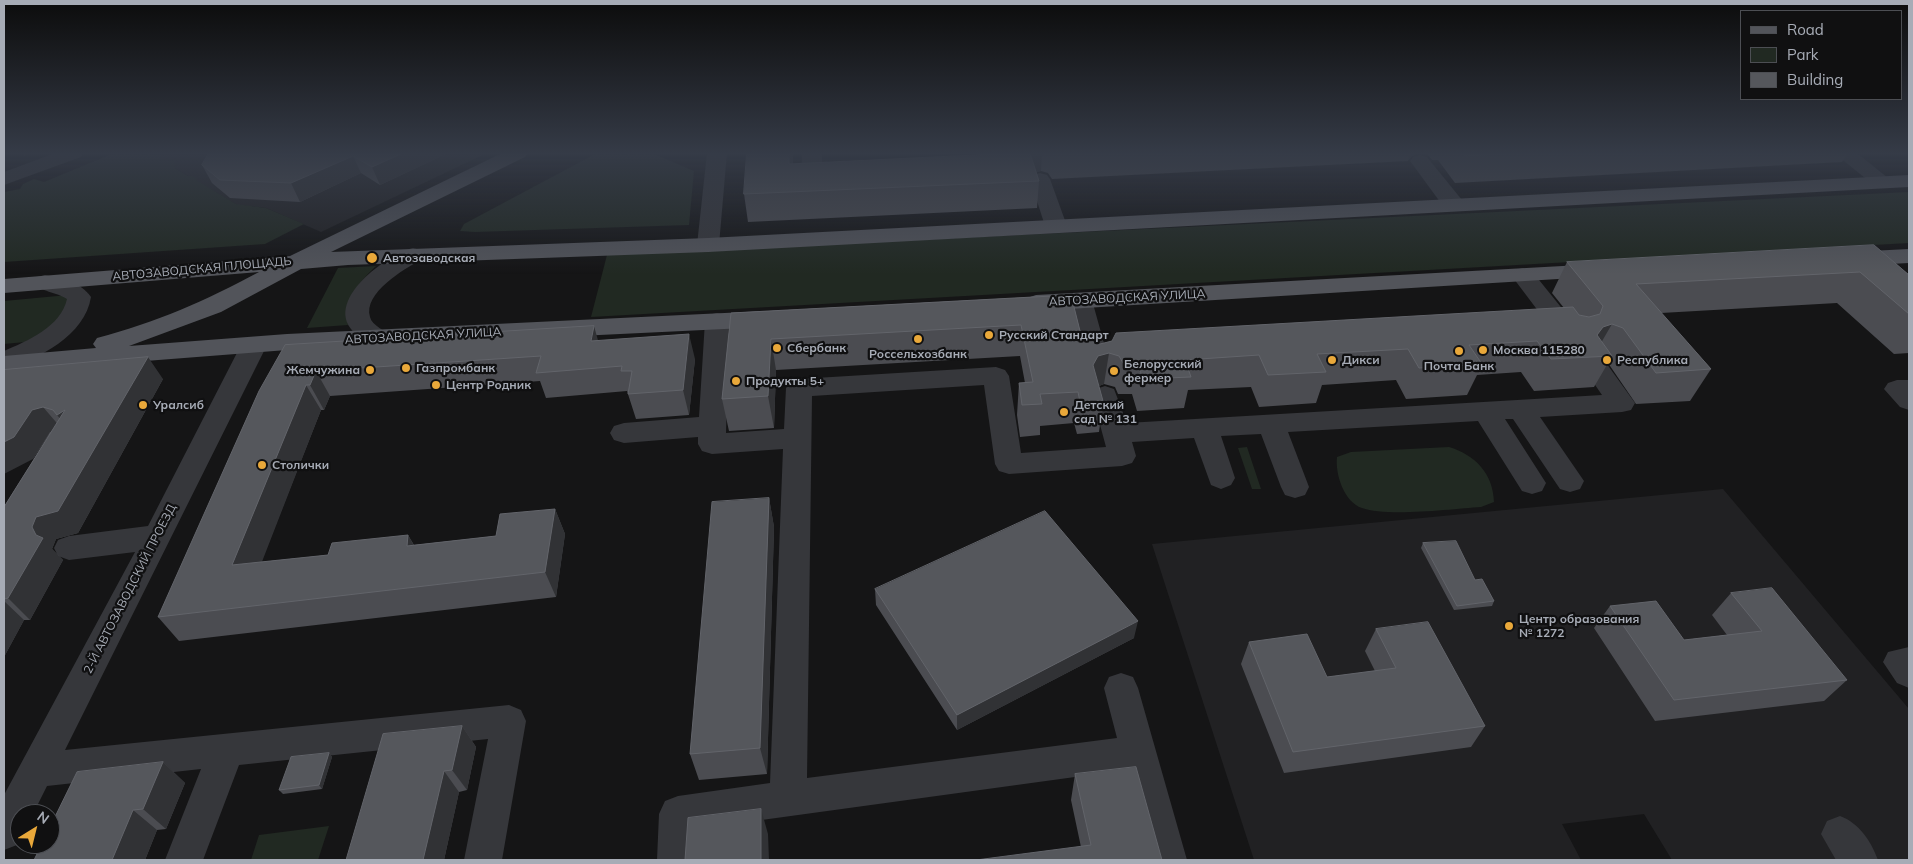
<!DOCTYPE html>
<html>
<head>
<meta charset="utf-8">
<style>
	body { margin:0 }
	#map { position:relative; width:1913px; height:864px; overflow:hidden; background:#151516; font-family:Mulish,sans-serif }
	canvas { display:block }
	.frame { position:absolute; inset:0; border:5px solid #a7acb6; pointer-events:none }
	.legend { position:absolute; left:1740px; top:10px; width:162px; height:90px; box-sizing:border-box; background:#101011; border:1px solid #4c4e53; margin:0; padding:6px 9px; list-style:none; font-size:15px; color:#a7acb6 }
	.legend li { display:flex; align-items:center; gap:10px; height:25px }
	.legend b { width:25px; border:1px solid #4c4e53 }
	.north { position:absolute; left:10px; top:804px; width:50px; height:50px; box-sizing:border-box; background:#101011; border:1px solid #4c4e53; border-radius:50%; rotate:36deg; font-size:14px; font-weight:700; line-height:20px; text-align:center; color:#a7acb6 }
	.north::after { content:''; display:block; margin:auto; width:18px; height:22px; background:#e9a83a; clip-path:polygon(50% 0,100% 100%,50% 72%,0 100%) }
</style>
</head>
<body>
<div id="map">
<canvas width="1913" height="864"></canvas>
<div class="frame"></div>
<ul class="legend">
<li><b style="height:6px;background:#52545a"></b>Road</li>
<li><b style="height:14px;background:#212922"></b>Park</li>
<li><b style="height:14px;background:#55575c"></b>Building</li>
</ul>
<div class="north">N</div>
</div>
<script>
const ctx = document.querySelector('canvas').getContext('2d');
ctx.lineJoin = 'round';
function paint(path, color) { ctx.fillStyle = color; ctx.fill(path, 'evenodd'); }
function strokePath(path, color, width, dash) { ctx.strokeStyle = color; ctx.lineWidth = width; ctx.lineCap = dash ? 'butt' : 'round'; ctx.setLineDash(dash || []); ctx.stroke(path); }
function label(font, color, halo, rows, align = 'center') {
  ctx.font = font + ' Mulish,sans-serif'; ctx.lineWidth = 4.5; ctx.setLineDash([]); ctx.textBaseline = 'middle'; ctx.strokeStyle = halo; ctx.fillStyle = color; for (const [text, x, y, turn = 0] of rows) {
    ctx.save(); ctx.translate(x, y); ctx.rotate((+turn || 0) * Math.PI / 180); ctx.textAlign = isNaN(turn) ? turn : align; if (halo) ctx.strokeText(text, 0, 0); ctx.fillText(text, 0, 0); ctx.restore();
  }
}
paint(new Path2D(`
	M149,153H487L321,232L266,208L237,205Z
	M1723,489L1909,709V860H1672L1644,814L1562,824L1581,860H1254L1152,544Z`), '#212123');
paint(new Path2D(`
	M114,153H155L153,155L161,154V160L174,161L175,168L188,176H193L197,179L196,180L236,204L266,208L304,224L265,244L4,262V192L20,189L23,184L34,179L44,182Z
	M597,153H652L694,171L689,225L475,232L460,231L464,224Z
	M1909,192V243L591,317L607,255Z
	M376,266C358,284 344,298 348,325L307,328L338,268Z
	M68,295L73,304L36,341L4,344V301Z
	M1247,447L1261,489H1252L1238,448Z
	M1449,447C1475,455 1493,473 1494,502L1481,507C1452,509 1387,517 1362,508C1344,502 1335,474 1337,457L1351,452Z
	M329,826L318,860H251L259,835Z`), '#212922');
paint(new Path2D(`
	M55,153H84L81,157L4,185V172Z
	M707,153H727L719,245L716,250L708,252L700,250L697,245Z
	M802,153H822V171L840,173L843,177L840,181L811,184L804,182L801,178Z
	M1834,153H1857L1893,182L1889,186L1882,188L1875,186Z
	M1420,155L1427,157L1462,200L1465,205L1462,210L1454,211L1446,210L1410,161L1413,157Z
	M1040,173L1047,175L1050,179L1067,226L1064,231L1056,233L1048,231L1045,226L1030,179L1033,175Z
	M413,248L421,250L424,255L421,260C404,269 363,293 370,317C372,326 386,330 392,338L388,344C376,347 370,343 360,337C316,307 383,256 413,248Z
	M1523,268L1531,270L1581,332L1585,338L1581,344L1572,346L1563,344L1511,275L1515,270Z
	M45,275C62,279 81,282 91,297C85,335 39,360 4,368V351C27,341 61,327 67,299C57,292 40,292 33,282L37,277Z
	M1080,293L1089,295L1092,300L1110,365L1106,371L1097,374L1088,371L1084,365L1068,300L1071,295Z
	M717,313L726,315L729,321L726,433L784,429L786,388L790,382L799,379L996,367L1005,370L1009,376L1021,453L1106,447L1092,395L1096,389L1105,386L1114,389L1127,423L1602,395L1582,366L1586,360L1595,357L1604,360L1635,403L1631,410L1622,412L1540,417L1584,481L1580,489L1570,492L1560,489L1513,419H1505L1546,483L1542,491L1532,494L1522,491L1478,421L1288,432L1309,487L1305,495L1295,498L1285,495L1281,487L1261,434L1221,436L1235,478L1231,485L1221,489L1211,485L1194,438L1132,442L1136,456L1132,463L1122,466L1009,474L999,471L995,464L984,385L812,396L807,778L1117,738L1104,688L1109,677L1121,673L1133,677L1138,688L1187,860H1149L1126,770L696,829L695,860H657L659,814L665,801L678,796L770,783L783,449L712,454L702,451L698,444V437L624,443L614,440L610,433L614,426L624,423L699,417L705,321L708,315Z
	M254,337L263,339L267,345L65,750L509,705L521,710L526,721L502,860H464L488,739L239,765L203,860H165L201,769L47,786L33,814H20V840L17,845L4,850V795L135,552L69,560L58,556L54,548L58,540L69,536L148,526L241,345L245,339Z
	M1897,380H1909V410L1900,407L1884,389L1888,383Z
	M1909,647V688L1897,683L1883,662L1888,652Z
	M1840,816C1859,823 1871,841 1878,860H1836L1821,834L1827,821Z`), '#36373b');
paint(new Path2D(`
	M502,153H528L525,157L331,252L708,238L1909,175V187L708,252L348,265L301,269L221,312L129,346L287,334L766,311L775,314L778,319L775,324L766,327L287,350L4,372V356L96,348L93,344L97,338C157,322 205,301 259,272L4,293V279L290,256Z
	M1909,249V263L1850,266L1842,264L1838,259L1842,254L1850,252Z
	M1599,264L1607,266L1611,271L1607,276L1036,311L1027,308L1024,303L1027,298L1036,295Z`), '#52545a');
paint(new Path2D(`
	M209,153H448L380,185L361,173L300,202L230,198L212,183L202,165Z
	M747,153H793V164L992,155V153H1848L1842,162L1455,183L1438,160H1432L1428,155L1419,153L1412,156L1408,161L1052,179L1048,173L1041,171L1036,172L1039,181L1037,208L748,222L744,194Z
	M1874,245L1909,275V353L1894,354L1837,303L1661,313L1711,369L1690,401L1636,404L1608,363L1594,387L1534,391L1521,372L1477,375L1467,395L1406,399L1396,380L1322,385L1316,403L1259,407L1251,387L1188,390L1184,408L1137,411L1132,394H1118L1115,387L1104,384L1099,386L1103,401L1099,432L1077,434L1074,423L1040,426V435L1020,437L1017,415L1019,383H1025L1020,356L776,370L774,428L729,431L722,399L731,313L1071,295L1081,335L1091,341L1100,344L1564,308L1552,293L1567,262Z
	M598,340L695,359L689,415L636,419L627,391L546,398L540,381L330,396L324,410H321L261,562L328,555L408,535L414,545L496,536L555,509L565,534L556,597L179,641L158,617L285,345Z
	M4,370L163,379L78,533L56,539L52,549L63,560L30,620H24L4,657V507L51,432L33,459Z
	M769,498L774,527L767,774L699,780L690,754Z
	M1423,543L1475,580L1494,601L1492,606L1454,610L1421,548Z
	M875,589L1134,638L957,730L876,605Z
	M1731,593L1847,680L1824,701L1655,721L1594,628L1610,606L1684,640L1727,635L1712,615Z
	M1376,629L1485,726L1471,747L1284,773L1241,664L1249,642L1327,677L1375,671L1365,651Z
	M462,726L476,747L467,790L459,792L444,860H346Z
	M329,753L332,757L322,789L283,794L279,790Z
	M163,762L185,783L166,829L157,830L145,860H34Z
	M1075,774L1162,860L1081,847L1071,800Z`), '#4b4c51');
paint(new Path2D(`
	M22,153H34L24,156Z
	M403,153H448L380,185L372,167Z
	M789,153H793L792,191L789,164Z
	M1030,153H1042L1041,171L1032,174Z
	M1411,153H1420L1412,156L1408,161Z
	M353,156L361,173L300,202L291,183Z
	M1612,324L1594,355L1597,335L1603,327Z
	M594,326L601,351L591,341Z
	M689,334L695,359L689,415L683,390Z
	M771,339L776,370L774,428L768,396Z
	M1109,353L1104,384L1094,388L1093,365L1098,356Z
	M148,357L163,379L78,533L56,539L52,549L63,560L30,620L8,598L36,535L32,527L36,517Z
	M316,371L330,396L324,410L310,385Z
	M306,385L321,410L251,590L232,565Z
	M43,407L62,429L50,432L33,459L4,474V442L32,410Z
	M65,410L75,437L57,415Z
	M769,498L774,527L767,774L760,748Z
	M555,509L565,534L556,597L545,572Z
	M408,535L422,560L407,546Z
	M4,601L24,620L4,657Z
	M1138,621L1134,638L957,730V715Z
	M462,726L476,747L467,790L452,770Z
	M329,753L332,757L322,789L319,785Z
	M163,762L185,783L166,829L143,809Z
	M444,771L459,792L444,860H423Z
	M761,809L768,834L769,860H761Z
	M133,810L157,830L145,860H112Z`), '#313235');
const building = new Path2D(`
	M209,153H403L372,167L353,156L291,183L220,180L202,165Z
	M747,153H789V164L995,154V153H1030L1039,181L744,194Z
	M1463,153H1519L1465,156Z
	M1874,245L1909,275V314L1860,272L1636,284L1711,369L1656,373L1623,328L1612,324L1603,327L1597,335L1612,356L1551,359L1537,341L1469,345L1482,364L1419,368L1408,349L1317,354L1326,372L1268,375L1259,355L1185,360L1191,377L1143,379L1137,362L1123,363L1119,356L1109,353L1098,356L1093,365L1103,401L1080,402L1078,392L1040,394L1042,404L1022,405L1019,383L1033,382L1021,325L771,339L768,396L722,399L731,313L1071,295L1081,335L1086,334L1091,341L1100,344L1112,341L1116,333L1573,307L1579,315L1589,317L1600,314L1603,306L1567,262Z
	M594,326L591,341L689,334L683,390L628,394L632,371H621L622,366L536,373L541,356L316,371L310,385H306L232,565L328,555L332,543L408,535L407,546L496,536L500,514L555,509L545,572L158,617L259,391L285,345Z
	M148,357L58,511L36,517L32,527L36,535L43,538L8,598L4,599V507L65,410L57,415L53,410L43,407L32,410L14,437L4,442V370Z
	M769,498L760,748L690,754L712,502Z
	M1045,511L1138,621L957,715L875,589Z
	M1456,541L1475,580L1482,579L1494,601L1457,606L1423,543Z
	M1772,588L1847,680L1674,700L1610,606L1656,601L1684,640L1762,631L1731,593Z
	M1428,622L1485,726L1293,752L1249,642L1307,634L1327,677L1396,668L1376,629Z
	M462,726L452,770L444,771L423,860H346L383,734Z
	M329,753L319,785L279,790L291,757Z
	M163,762L143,809L133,810L112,860H34L42,844H50V827L77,772Z
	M1136,767L1162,860H976L1091,845L1075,774Z
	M761,809V860H685L688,818Z`);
paint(building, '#55575c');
strokePath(building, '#62646a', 1);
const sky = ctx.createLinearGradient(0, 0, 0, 274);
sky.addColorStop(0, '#0c0c0c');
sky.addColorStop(0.56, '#353b47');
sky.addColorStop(1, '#353b4700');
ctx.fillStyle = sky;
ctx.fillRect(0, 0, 1913, 274);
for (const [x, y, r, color] of [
	[372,258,6,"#e9a83a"],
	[989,335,5,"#e9a83a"],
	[918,339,5,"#e9a83a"],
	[777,348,5,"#e9a83a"],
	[1483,350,5,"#e9a83a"],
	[1459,351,5,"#e9a83a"],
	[1332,360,5,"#e9a83a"],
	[1607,360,5,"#e9a83a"],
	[406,368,5,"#e9a83a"],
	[370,370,5,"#e9a83a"],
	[1114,371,5,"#e9a83a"],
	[736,381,5,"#e9a83a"],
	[436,385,5,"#e9a83a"],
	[143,405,5,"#e9a83a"],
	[1064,412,5,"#e9a83a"],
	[262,465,5,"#e9a83a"],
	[1509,626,5,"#e9a83a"]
]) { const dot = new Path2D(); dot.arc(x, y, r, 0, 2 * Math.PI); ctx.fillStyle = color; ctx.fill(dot); strokePath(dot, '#101011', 2); }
label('bold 12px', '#a7acb6', '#101011', [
	["Автозаводская",383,258],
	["Русский Стандарт",999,335],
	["Сбербанк",787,348],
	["Москва 115280",1493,350],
	["Россельхозбанк",918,354,"center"],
	["Дикси",1342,360],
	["Республика",1617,360],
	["Белорусский",1124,364],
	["фермер",1124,378],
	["Почта Банк",1459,366,"center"],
	["Газпромбанк",416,368],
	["Жемчужина",360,370,"right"],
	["Продукты 5+",746,381],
	["Центр Родник",446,385],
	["Уралсиб",153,405],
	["Детский",1074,405],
	["сад № 131",1074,419],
	["Столички",272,465],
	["Центр образования",1519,619],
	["№ 1272",1519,633]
], 'left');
label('12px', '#a7acb6', '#101011', [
	["АВТОЗАВОДСКАЯ ПЛОЩАДЬ",202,269,-5],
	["АВТОЗАВОДСКАЯ УЛИЦА",1127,298,-3],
	["АВТОЗАВОДСКАЯ УЛИЦА",423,336,-3],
	["2-Й АВТОЗАВОДСКИЙ ПРОЕЗД",130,589,-63]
]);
</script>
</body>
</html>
